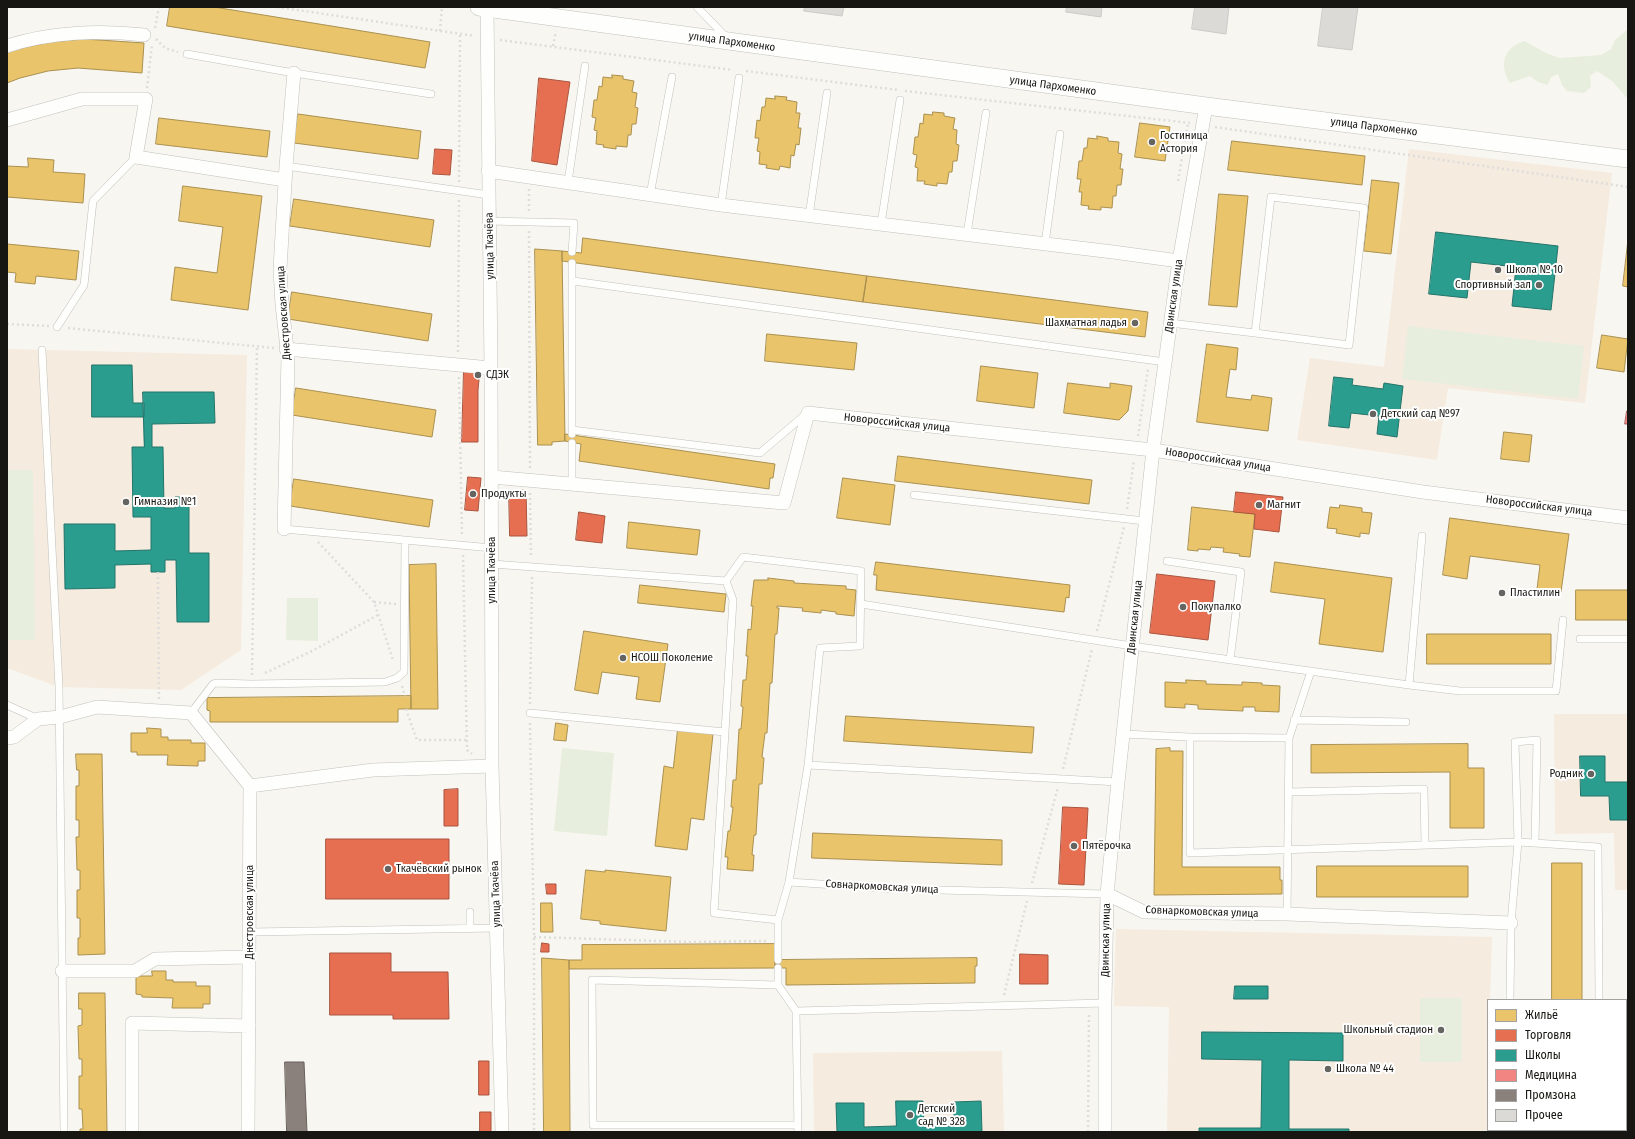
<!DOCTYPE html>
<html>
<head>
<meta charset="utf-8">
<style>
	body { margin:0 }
	#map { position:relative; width:1635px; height:1139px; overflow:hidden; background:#f8f6f0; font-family:"Fira Sans Condensed",sans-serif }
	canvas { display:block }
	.frame { position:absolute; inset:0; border:8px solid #171612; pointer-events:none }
	.legend { position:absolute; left:1487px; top:999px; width:140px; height:132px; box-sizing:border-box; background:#fff; border:1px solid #a2a2a0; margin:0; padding:5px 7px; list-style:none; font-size:12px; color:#171612 }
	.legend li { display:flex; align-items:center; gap:8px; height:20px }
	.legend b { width:20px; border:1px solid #a2a2a0 }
</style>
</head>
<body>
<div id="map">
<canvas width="1635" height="1139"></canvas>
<div class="frame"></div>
<ul class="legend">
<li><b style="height:11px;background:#e9c46a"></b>Жильё</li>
<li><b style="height:11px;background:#e76f51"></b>Торговля</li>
<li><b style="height:11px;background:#2a9d8f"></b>Школы</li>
<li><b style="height:11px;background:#f28482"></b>Медицина</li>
<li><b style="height:11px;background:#8a817c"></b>Промзона</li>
<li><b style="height:11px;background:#dcdad6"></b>Прочее</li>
</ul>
</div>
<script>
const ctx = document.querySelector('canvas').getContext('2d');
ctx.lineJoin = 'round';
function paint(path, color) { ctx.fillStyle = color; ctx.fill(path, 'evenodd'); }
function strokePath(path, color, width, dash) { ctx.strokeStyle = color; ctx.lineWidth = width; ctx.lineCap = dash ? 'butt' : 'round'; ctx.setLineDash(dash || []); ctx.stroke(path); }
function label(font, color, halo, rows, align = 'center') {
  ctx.font = font + ' "Fira Sans Condensed",sans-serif'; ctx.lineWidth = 4; ctx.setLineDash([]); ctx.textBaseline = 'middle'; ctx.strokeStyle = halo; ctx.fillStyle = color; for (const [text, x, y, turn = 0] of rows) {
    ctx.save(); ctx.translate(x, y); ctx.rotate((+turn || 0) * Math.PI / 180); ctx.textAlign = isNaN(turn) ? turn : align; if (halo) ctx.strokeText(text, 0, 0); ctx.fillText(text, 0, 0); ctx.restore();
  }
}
paint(new Path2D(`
	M1409,149L1612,173L1585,403L1448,388L1437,460L1297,440L1310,358L1384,367Z
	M7,349L247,355L241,650L181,690L59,687L7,668Z
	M1554,714H1628V890H1615L1614,833L1555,834Z
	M1116,929L1492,937L1490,1000H1488V1132H1167L1169,1007L1114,1006Z
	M1002,1051L1004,1132H814L813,1053Z
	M1626,1108H1628V1132H1538V1130H1626Z`), '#f5ebdf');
paint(new Path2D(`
	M1628,29V97H1626L1612,81L1597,71L1590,76L1591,87L1584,93L1567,91L1562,85L1558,74L1551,77L1548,85L1538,82L1530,76L1510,83C1499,65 1503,48 1524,41L1548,54L1560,58L1601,55L1611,49L1615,40Z
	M1408,326L1584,346L1578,399L1402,379Z
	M7,470H33L35,640H7Z
	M287,598H318V641L286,640Z
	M562,748L614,753L607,836L554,831Z
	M1420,998H1462V1062H1420Z`), '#e8eedd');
const homes = new Path2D(`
	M170,7H214L430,42L425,68L167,26Z
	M84,39L144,43L142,73L78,68L48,71L20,78L7,83V51L51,42Z
	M612,75L623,76V79L634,81L632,92L637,93L635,107L638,108L636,124H632L631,135H628L627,147L616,146V149L603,147L604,145L596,144L597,131L594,130L596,118L592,117L594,100H597L599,86L602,87L603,77L612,78Z
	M775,96L787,97L786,100L797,102L796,113H800L798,128H801L799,145L796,144L794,156L791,155L790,168L780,166L779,170L766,168L767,165L759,164L760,152L757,151L759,138H755L757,120L760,121L762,107H765L766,98L775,99Z
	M933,112L944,113V116L955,118L953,129L957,130L956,144L959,145L957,161H953L952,172H949L947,184L937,183V186L924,184L925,181H917L918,168L915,167L917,155L913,154L915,137H918L920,123L923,124L924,114L932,115Z
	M298,114L421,131L418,159L294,143Z
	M159,118L270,131L267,157L156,144Z
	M1140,123L1170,127L1165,161L1135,157Z
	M1097,136L1108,138V141L1119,142L1118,153L1122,154L1120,169H1123L1121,185H1117L1116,196H1113L1112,208L1101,207V210L1088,209L1089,206L1081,205L1082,192H1079L1081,179H1077L1079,161H1082L1084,148H1087L1088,138L1097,139Z
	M1232,141L1365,156L1362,185L1228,170Z
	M28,158L54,160L53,172L85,174L83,203L7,197V166L28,167Z
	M1372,180L1399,183L1391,254L1364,251Z
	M183,186L262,196L248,310L171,300L175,267L217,273L223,227L179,221Z
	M1219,194L1248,196L1237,307L1209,305Z
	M294,199L434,220L430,247L290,226Z
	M583,238L867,276L863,302L562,261V251L581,253Z
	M1628,240V287L1623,286Z
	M7,244L79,251L76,280L36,276L35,284L15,282L16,273L7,272Z
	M535,249L562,251L565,441L552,442V445H538Z
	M867,276L1148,312L1145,337L863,302Z
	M292,292L432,314L428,341L288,319Z
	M767,334L857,343L854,370L765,361Z
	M1602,335L1628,339L1624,372L1597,368Z
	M1207,344L1238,348L1236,370L1230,369L1226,397L1251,400L1252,395L1272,398L1268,431L1197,422Z
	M981,366L1038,373L1034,408L977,401Z
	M1068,383L1110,388V383L1132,386L1128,411L1119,420L1064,413Z
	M296,388L436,410L432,437L292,415Z
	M1504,432L1532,435L1529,462L1501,459Z
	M565,434L775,464L773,478H770L769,489L579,461L581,444L565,441Z
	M898,456L1092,480L1089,504L895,481Z
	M843,478L895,485L890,525L837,518Z
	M294,479L433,500L429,527L290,506Z
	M1340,505L1362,508V512L1372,513L1369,534L1360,533V537L1336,533L1337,529L1327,528L1330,507L1339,508Z
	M1192,507L1255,514L1250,557L1239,556L1240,554L1223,552L1224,548L1211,547L1210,550L1198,549V551L1188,550Z
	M1450,518L1569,534L1561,592L1537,589L1540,565L1470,556L1467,579L1443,575Z
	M629,522L700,530L697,555L627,548Z
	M876,562L1070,585L1069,598L1066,597L1064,612L876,590L877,575H874Z
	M1275,562L1392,578L1383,652L1319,644L1325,599L1271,592Z
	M436,564L438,709H411L409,565Z
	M768,578L794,581V583L846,586V589L856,590L854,616L836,614V612L821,610V613L802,611L803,608L777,606V608H779L777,634H775L772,683H770L767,733H765L762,757L764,758L762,784H759L756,835H754L752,855H754L753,871L727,869L728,857H725L728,831H730L733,807H731L733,780H736L739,729H741L743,707L741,706L743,680H746L748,656H746L748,629L751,630L753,606H751L754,580H768Z
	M640,585L726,594L724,612L638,603Z
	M1576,590H1628V620H1576Z
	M584,631L668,644L660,702L636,699L639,677L602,672L598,694L575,690Z
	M1427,634H1551V664H1427Z
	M1186,680L1206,681V684L1242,685V682L1262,683V685L1280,686L1279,712L1255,711V707H1243V711L1198,709V705L1185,704V708L1165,707V682L1186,683Z
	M411,696V709H398V722H210V711L207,710V698Z
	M846,716L1034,727L1032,753L844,741Z
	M556,723L568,725L566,741L554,740Z
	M147,728L161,729V737H168V740H191V743H205V761H198V766L167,765L168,755H137V752H131V733H147Z
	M678,729L713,734L704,820L691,818L687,850L655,846L664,766L673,768Z
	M1468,744V768H1484V828H1450V772L1311,773V745Z
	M1170,748V751H1183L1182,867H1280V880H1282V894L1154,895L1156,749Z
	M76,754H102L105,954L78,955V938H80V918H77V890H80V870H77L76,837H79V820H76V786H79V770H77Z
	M813,833L1002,840V865L812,858Z
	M1552,863H1582V1000H1552Z
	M1317,866H1468V897H1317Z
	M586,870L605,872V870L671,877L666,931L600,924V921L581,919Z
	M541,903H552L553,932H541Z
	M775,944V968L569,969V960H582V945Z
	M542,958L569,960L570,1132H544Z
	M977,958V966H975V983L786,985V968H775V960Z
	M152,971H166V980H173V982H196V986H210V1004H203V1008H172L173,998L142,997V995L136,994V976H152Z
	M79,993H105L107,1132H80V1129H83L82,1109H79V1076H82V1059H79L78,1026L82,1025V1009H79Z
	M1626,1021H1628V1051H1626Z`);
paint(homes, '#e9c46a');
strokePath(homes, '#aa9050', 1);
const shops = new Path2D(`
	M539,78L570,82L557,165L532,161Z
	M435,149L452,150L450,175L433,174Z
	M464,368L480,369L478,390V442H462Z
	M468,477L481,478L478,511L465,510Z
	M509,490H526L527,536H510Z
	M1236,492L1283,497L1279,532L1254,529L1255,514L1234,512Z
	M579,512L605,516L602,543L576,540Z
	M1157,574L1215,581L1208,640L1150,633Z
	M458,789V826H444V790Z
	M1063,807L1088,808L1084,885L1059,884Z
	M326,839H449V899H326Z
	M546,884H556V894H547Z
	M542,943L549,944V952H541Z
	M330,953H391V972H448L449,1019H393V1015H330Z
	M1020,954L1048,955V984H1020Z
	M479,1061H489V1095H479Z
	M480,1112H491V1132H480Z`);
paint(shops, '#e76f51');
strokePath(shops, '#a9543e', 1);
const schools = new Path2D(`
	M1436,232L1558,246L1551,310L1512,306L1516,267L1471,262L1467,298L1429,294Z
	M92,365H132L133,403H144V417H92Z
	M1334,377L1353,379L1352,385L1383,389L1384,383L1403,386L1397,437L1377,434L1379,416L1351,413L1349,428L1329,426Z
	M143,392H214L215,423L152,424V447H163L164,508H175V497H189V553H209V622H177L176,560H165V572H151V564L115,565V588L65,589L64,524H115V551L151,550V517H133L132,447H144Z
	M1580,756H1605V782H1628V820H1610L1609,796H1581Z
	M1235,986H1268V999H1234Z
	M1202,1032L1343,1033V1061L1289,1060V1129H1349V1132H1199V1128H1261L1262,1060L1202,1059Z
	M896,1101H923L924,1127L954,1126V1102L981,1101L982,1132H837L836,1103H864V1127L896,1126Z`);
paint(schools, '#2a9d8f');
strokePath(schools, '#24746a', 1);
const health = new Path2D(`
	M1627,411H1628V424H1625Z`);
paint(health, '#f28482');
strokePath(health, '#b06360', 1);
const industry = new Path2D(`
	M285,1062H304L307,1132H287Z`);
paint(industry, '#8a817c');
strokePath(industry, '#68615c', 1);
const building = new Path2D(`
	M805,7H844L842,16L804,11Z
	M1067,7H1102L1101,17L1066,12Z
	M1195,7H1229L1226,34L1192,29Z
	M1323,7H1358L1352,50L1318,46Z`);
paint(building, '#dcdad6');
strokePath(building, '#cccac6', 1);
const service = new Path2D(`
	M697,7L726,37
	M187,54L294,73L431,94
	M286,166L489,195
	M568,182L585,66
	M650,195L672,77
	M721,205L739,78
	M809,216L827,93
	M489,221L574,223L572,252
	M881,224L900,100
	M967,234L986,113
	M1045,244L1060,134
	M573,281L1165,362
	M1170,323L1255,333L1271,197L1364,208L1349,345L1255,333
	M57,327L84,285L93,201L136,157
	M42,350L59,687L64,1132
	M572,430L760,453L806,414
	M572,434V263
	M572,484V443
	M914,495L1145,521
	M284,529L492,548
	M1167,561L1241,572L1230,660
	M492,564L726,581L743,557L861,571L860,646L820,648L808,765L789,882L778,920V960
	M726,581L733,600L714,913L778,920
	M861,604L1132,646L1409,685L1460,691H1556L1563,620
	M1580,639H1628
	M1409,685L1422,536
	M7,705L38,719
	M191,713L213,684L216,683L252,684L385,682L397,678L404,672L405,541
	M530,713L725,732
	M1294,720L1406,722
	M1123,734L1190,737V853L1518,842L1598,847L1599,1000
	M1190,737L1289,738
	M808,765L1118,782
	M1288,792L1424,789L1425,845
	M789,882L897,889L1107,894
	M1287,914L1289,738L1311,671
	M470,929V912
	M250,932L497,928
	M778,985V968
	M1510,1000L1511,923L1518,842L1515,742L1537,740L1535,843
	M1626,1003H1628
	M796,1011L1105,1003
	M1626,1099H1628
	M798,1125H593L592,980L778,985L796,1011L798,1132
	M1509,1132V1130`);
const minor = new Path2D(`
	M487,8L491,368L492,766L502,1132
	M7,46C50,32 100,30 144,35
	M7,120L82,99H146L136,157L285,180
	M488,171L721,205L1113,252L1179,261
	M286,349L491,368
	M492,477L784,503L808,413L1153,450L1423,492L1628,518
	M284,529L288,357L282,305L280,269L286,166L294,73
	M7,738L14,737L38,719L60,717L97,707L191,713L250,786L248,1132
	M250,786L373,770L492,766
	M1107,894L1144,912L1287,914L1511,923
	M62,971H135L155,959L249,957
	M132,1132V1023L249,1026
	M1105,1132V1003L1107,894L1118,782L1153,450L1179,261L1206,106`);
const tertiary = new Path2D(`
	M479,7L1206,106L1628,159`);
strokePath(service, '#c1c0bb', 8);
strokePath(minor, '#c1c0bb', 14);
strokePath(tertiary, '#c1c0bb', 18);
strokePath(new Path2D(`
	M277,7L475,36
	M155,28L159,7
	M440,31L442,7
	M156,39L165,48L178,52
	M500,40L733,70
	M553,46L556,31
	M746,71L898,90
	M147,88L152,45
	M905,91L1190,123
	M1215,127L1628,187
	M1178,181L1188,123
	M459,182L460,34
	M529,189V212
	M529,231L530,468
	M7,324L49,326
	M68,328L274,348
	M458,352L459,199
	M459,377L462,536
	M1138,436L1148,369
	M530,493L531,558
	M1127,509L1134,460
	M318,542L374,602L393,660
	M463,555L467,750L472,754
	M158,572L159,699
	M374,602L396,604
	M1097,631L1124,527
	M265,673L312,651L378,615
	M252,675L257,346
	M402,686L405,696
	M530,704L532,577
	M406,709L417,740H467
	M530,723L534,937V1132
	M1063,769L1092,649
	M1032,883L1058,787
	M534,937L691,942L768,941
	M1004,995L1027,901
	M1088,1132L1089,1013`), '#dedddc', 2.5, [2, 3]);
strokePath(service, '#fefefd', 7);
strokePath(minor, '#fefefd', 13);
strokePath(tertiary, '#fefefd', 17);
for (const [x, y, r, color] of [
	[1152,142,4,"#666460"],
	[1498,270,4,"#666460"],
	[1539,285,4,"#666460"],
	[1135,323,4,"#666460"],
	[478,375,4,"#666460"],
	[1373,414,4,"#666460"],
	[473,494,4,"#666460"],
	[126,502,4,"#666460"],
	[1259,505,4,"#666460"],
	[1502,593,4,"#666460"],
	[1183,607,4,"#666460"],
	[623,658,4,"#666460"],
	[1591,774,4,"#666460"],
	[1074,846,4,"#666460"],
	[388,869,4,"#666460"],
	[1441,1030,4,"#666460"],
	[1328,1069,4,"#666460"],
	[910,1115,4,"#666460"]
]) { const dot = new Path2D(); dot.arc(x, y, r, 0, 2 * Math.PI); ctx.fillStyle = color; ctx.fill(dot); strokePath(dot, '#fff', 1.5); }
label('11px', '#171612', '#fff', [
	["улица Пархоменко",732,42,8],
	["улица Пархоменко",1053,86,8],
	["улица Пархоменко",1374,127,7],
	["улица Ткачёва",490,246,-91],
	["Двинская улица",1174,296,-82],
	["Днестровская улица",284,313,-94],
	["Новороссийская улица",897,423,6],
	["Новороссийская улица",1218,460,9],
	["Новороссийская улица",1539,506,7],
	["улица Ткачёва",492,570,-90],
	["Двинская улица",1135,617,-84],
	["Совнаркомовская улица",882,887,3],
	["улица Ткачёва",496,894,-92],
	["Днестровская улица",250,912,-90],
	["Совнаркомовская улица",1202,912,2],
	["Двинская улица",1106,940,-89]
]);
label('11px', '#171612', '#fff', [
	["Гостиница",1160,136],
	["Астория",1160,149],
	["Школа № 10",1506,270],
	["Спортивный зал",1531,285,"right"],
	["Шахматная ладья",1127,323,"right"],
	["СДЭК",486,375],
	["Детский сад №97",1381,414],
	["Продукты",481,494],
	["Гимназия №1",134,502],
	["Магнит",1267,505],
	["Пластилин",1510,593],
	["Покупалко",1191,607],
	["НСОШ Поколение",631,658],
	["Родник",1583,774,"right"],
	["Пятёрочка",1082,846],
	["Ткачёвский рынок",396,869],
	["Школьный стадион",1433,1030,"right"],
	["Школа № 44",1336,1069],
	["Детский",918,1109],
	["сад № 328",918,1122]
], 'left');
</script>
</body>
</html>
